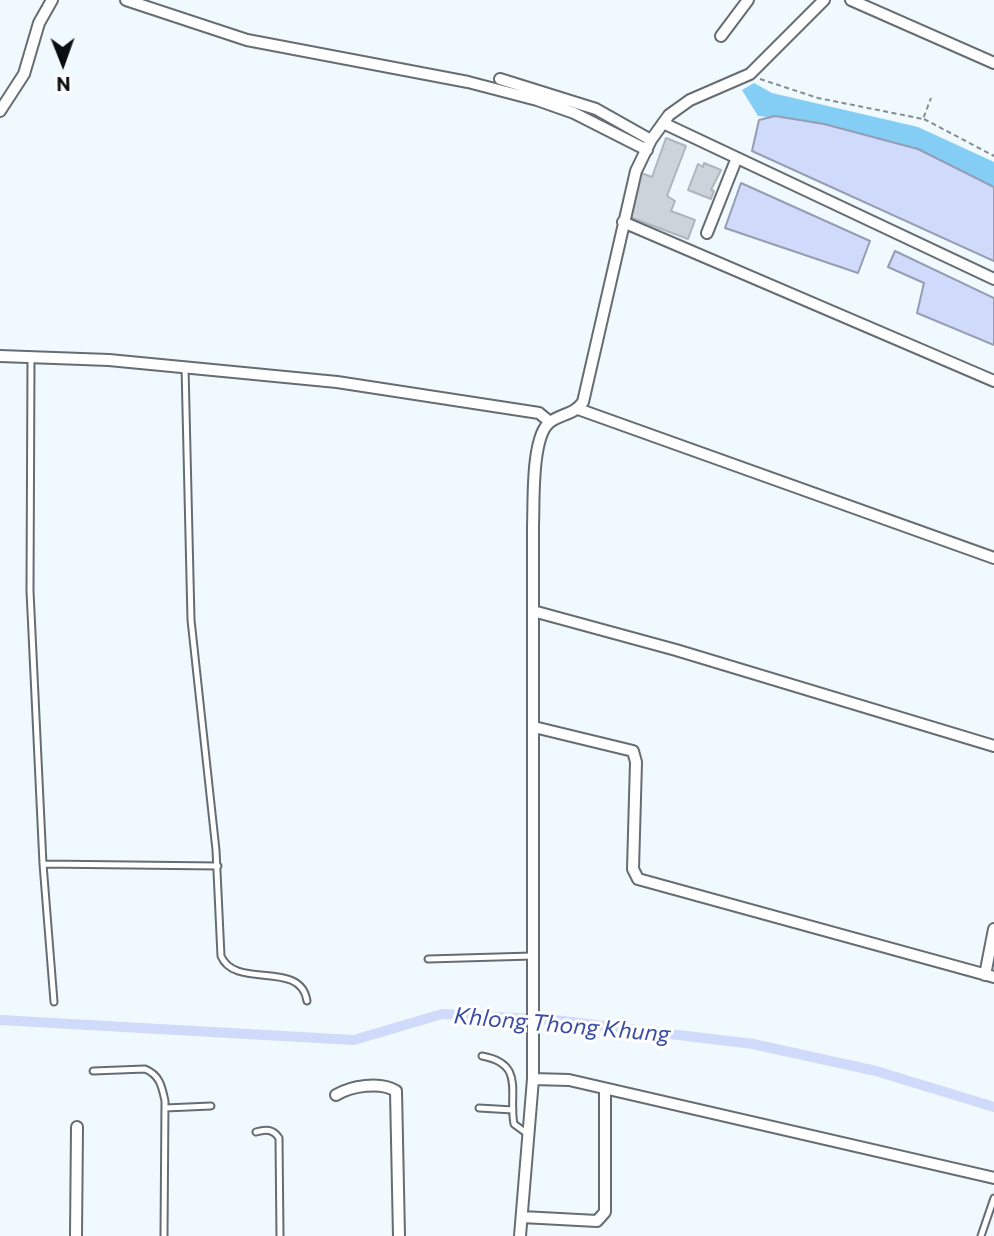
<!DOCTYPE html>
<html>
<head>
<meta charset="utf-8">
<style>
	body { margin:0 }
	#map { position:relative; width:994px; height:1236px; overflow:hidden; background:#eff9fe; font-family:Commissioner,sans-serif }
	canvas { display:block }
	.north { position:absolute; left:28px; top:28px; width:70px; height:70px; -webkit-text-stroke:5px #fff; paint-order:stroke; rotate:179deg; font-size:19px; font-weight:700; line-height:28px; text-align:center; color:#0b0e10 }
	.north::after { content:''; display:block; margin:auto; width:24px; height:32px; background:#0b0e10; clip-path:polygon(50% 0,100% 100%,50% 72%,0 100%) }
</style>
</head>
<body>
<div id="map">
<canvas width="994" height="1236"></canvas>
<div class="north">N</div>
</div>
<script>
const ctx = document.querySelector('canvas').getContext('2d');
ctx.lineJoin = 'round';
function paint(path, color) { ctx.fillStyle = color; ctx.fill(path, 'evenodd'); }
function strokePath(path, color, width, dash) { ctx.strokeStyle = color; ctx.lineWidth = width; ctx.lineCap = dash ? 'butt' : 'round'; ctx.setLineDash(dash || []); ctx.stroke(path); }
function label(font, color, halo, rows, align = 'center') {
  ctx.font = font + ' Commissioner,sans-serif'; ctx.lineWidth = 6; ctx.setLineDash([]); ctx.textBaseline = 'middle'; ctx.strokeStyle = halo; ctx.fillStyle = color; for (const [text, x, y, turn = 0] of rows) {
    ctx.save(); ctx.translate(x, y); ctx.rotate((+turn || 0) * Math.PI / 180); ctx.textAlign = isNaN(turn) ? turn : align; if (halo) ctx.strokeText(text, 0, 0); ctx.fillText(text, 0, 0); ctx.restore();
  }
}
paint(new Path2D(`
	M754,83L772,93L918,127L994,162V187L918,149L824,124L758,116L742,90Z`), '#84cef5');
const water = new Path2D(`
	M775,116L824,124L918,149L994,187V261L752,151L759,120Z
	M741,183L870,241L858,273L725,228Z
	M895,251L994,298V345L917,313L924,283L888,267Z`);
paint(water, '#d0dafa');
strokePath(water, '#959db4', 2);
strokePath(new Path2D(`
	M0,1020L354,1040L442,1014L554,1020L753,1044L876,1071L994,1107`), '#d0dafa', 10);
const building = new Path2D(`
	M666,138L686,146L667,196L675,201L671,211L695,220L688,239L627,216L641,173L652,177Z
	M704,163L721,170L711,190L714,191L711,199L688,190L698,164L703,167Z`);
paint(building, '#ccd3da');
strokePath(building, '#afb5bc', 2);
const lane = new Path2D(`
	M31,357L30,591L43,864L54,1002
	M185,367L191,620L216,850L221,956C235,990 301,959 307,1001
	M43,864L218,866
	M428,959L532,956
	M482,1056C526,1064 508,1093 514,1124L529,1135
	M93,1071L145,1069C160,1075 162,1087 165,1101L164,1236
	M165,1108L211,1106
	M479,1108L513,1110
	M256,1132C266,1129 273,1129 279,1138L280,1236
	M981,1236L994,1198`);
const street = new Path2D(`
	M126,0L247,40L468,82L537,100L574,113L647,150
	M851,0L994,63
	M721,36L748,0
	M500,79L596,109L651,140
	M0,111L24,74L39,23L52,0
	M663,123L994,279
	M623,222L994,381
	M707,233L736,160
	M0,356L109,360L337,382L539,413L550,422
	M578,409L994,558
	M533,611L676,650L994,746
	M534,727L633,751L636,762L633,869L638,879L994,977
	M985,975L994,929
	M533,1079L569,1080L994,1178
	M336,1095C351,1086 380,1081 396,1091L399,1236
	M522,1217L597,1221L605,1212V1089
	M76,1236L77,1127
	M520,1236L533,1079V526C534,503 531,436 550,422C561,414 575,414 583,402L636,171L651,140L669,115L690,100L750,74L824,0`);
strokePath(lane, '#656d72', 9);
strokePath(street, '#656d72', 14);
strokePath(new Path2D(`
	M760,79L818,98L923,119L931,98
	M924,119L994,156`), '#868d91', 2, [5, 3.5]);
strokePath(lane, '#fff', 5);
strokePath(street, '#fff', 10);
label('italic 23px', '#3a4da4', '#fff', [
	["Khlong Thong Khung",562,1025,5]
]);
</script>
</body>
</html>
